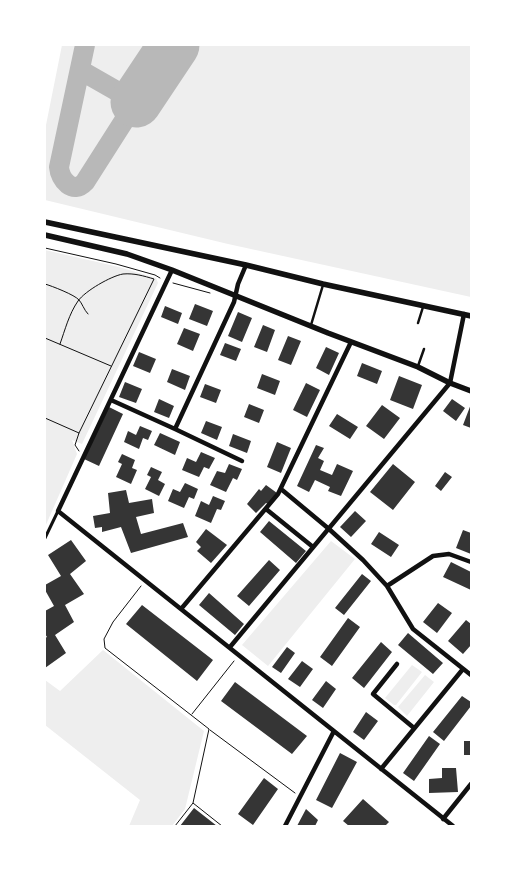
<!DOCTYPE html>
<html>
<head>
<meta charset="utf-8">
<style>
	body { margin:0 }
	#map { position:relative; width:516px; height:871px; overflow:hidden; background:#fff; font-family:"Roboto Serif",serif }
	canvas { display:block }
	.frame { position:absolute; inset:0; border:46px solid #fff; pointer-events:none }
</style>
</head>
<body>
<div id="map">
<canvas width="516" height="871"></canvas>
<div class="frame"></div>
</div>
<script>
const ctx = document.querySelector('canvas').getContext('2d');
ctx.lineJoin = 'round';
function paint(path, color) { ctx.fillStyle = color; ctx.fill(path, 'evenodd'); }
function strokePath(path, color, width, dash) { ctx.strokeStyle = color; ctx.lineWidth = width; ctx.lineCap = dash ? 'butt' : 'round'; ctx.setLineDash(dash || []); ctx.stroke(path); }
paint(new Path2D(`
	M62,45H471V297L228,244L45,200V130Z
	M45,250L119,267L156,278L158,283L82,444L72,440L77,454L45,527Z
	M331,541L355,559L268,666L242,645Z
	M103,650L204,731L185,809L172,826H129L140,800L45,725V680L60,691Z
	M412,665L422,672L396,705H394L385,698Z
	M425,675L434,682L407,716L398,707Z`), '#eee');
strokePath(new Path2D(`
	M80,70L136,102L85,182C73,195 60,180 59,167L85,45`), '#b8b8b8', 20);
strokePath(new Path2D(`
	M136,102L174,45`), '#b8b8b8', 51);
paint(new Path2D(`
	M195,304L213,311L207,326L189,319Z
	M165,306L182,313L178,324L161,317Z
	M238,312L252,318L242,342L228,336Z
	M263,325L275,330L267,352L254,347Z
	M184,328L200,334L193,351L177,344Z
	M288,336L301,341L291,365L278,360Z
	M225,343L241,349L236,361L220,355Z
	M326,347L339,353L329,375L316,368Z
	M139,352L156,359L150,373L133,366Z
	M362,363L382,371L377,384L357,376Z
	M172,369L190,376L185,390L167,382Z
	M262,374L280,381L275,395L257,388Z
	M399,376L422,385L413,409L390,400Z
	M125,382L142,389L136,403L119,397Z
	M306,383L320,390L307,417L293,410Z
	M205,384L221,390L216,403L200,397Z
	M159,399L174,406L169,418L154,412Z
	M452,399L465,408L456,421L443,411Z
	M249,404L264,410L259,423L244,417Z
	M471,404V428L463,425Z
	M382,405L400,418L384,439L366,426Z
	M109,407L123,414L99,466L84,459Z
	M337,414L358,427L350,439L329,426Z
	M206,421L222,427L217,440L201,433Z
	M140,426L152,431L148,440L143,438L139,449L124,442L128,431L136,435Z
	M160,433L180,442L175,455L154,445Z
	M233,434L251,441L247,453L229,446Z
	M277,442L291,448L281,473L267,467Z
	M316,445L324,448L318,458L324,461L320,470L332,475L337,464L353,471L341,496L328,491L330,487L315,480L309,492L297,486Z
	M201,452L215,458L209,469L204,467L199,477L182,470L187,458L196,462Z
	M122,454L135,460L132,468L137,470L131,484L116,477L122,464L118,462Z
	M229,464L242,469L237,480L233,478L226,492L210,485L217,471L225,473Z
	M393,464L415,482L393,510L370,492Z
	M151,467L162,472L158,480L165,484L159,496L145,489L151,477L147,475Z
	M445,472L452,477L441,491L435,486Z
	M185,483L198,489L194,499L189,497L184,508L168,501L173,489L180,492Z
	M266,485L277,493L268,504L266,503L256,513L247,504L259,489L261,491Z
	M126,490L129,503L152,499L154,513L136,517L141,534L183,523L188,537L131,553L121,527L102,532V527L95,528L93,516L110,513L108,493Z
	M213,496L225,501L221,510L217,509L211,523L195,516L201,501L209,505Z
	M355,511L366,521L351,537L340,527Z
	M269,521L306,551L296,563L260,532Z
	M206,529L227,545L211,563L197,551L201,547L196,542Z
	M463,530L471,533V554L456,548Z
	M379,532L399,545L391,557L371,544Z
	M71,540L86,561L70,574L84,594L65,605L74,622L55,635L66,653L45,668V638L47,637L45,634V611L54,606L45,590V585L61,576L48,555Z
	M269,560L280,570L249,606L237,596Z
	M451,562L471,572V590L443,577Z
	M362,574L371,581L344,615L335,608Z
	M209,593L244,624L235,635L199,605Z
	M438,603L452,613L437,633L423,622Z
	M142,605L213,660L197,681L126,624Z
	M348,618L360,627L332,666L320,657Z
	M466,620L471,624V645L463,654L448,641Z
	M408,633L443,663L433,674L398,645Z
	M381,642L392,652L364,688L352,678Z
	M287,647L295,653L281,673L272,667Z
	M302,661L313,669L300,687L288,679Z
	M326,681L336,689L323,708L312,700Z
	M235,682L307,736L292,754L221,701Z
	M462,696L471,702V706L444,741L433,732Z
	M366,712L378,721L364,740L353,732Z
	M429,736L440,744L414,781L403,773Z
	M464,741H471V755H464Z
	M340,753L357,762L332,808L316,800Z
	M442,768H456L458,792L429,793V779L442,778Z
	M264,778L278,789L253,825L238,814Z
	M363,799L389,822L385,826H349L343,821Z
	M194,808L217,826H180Z
	M306,809L318,820L315,826H297Z`), '#353535');
strokePath(new Path2D(`
	M45,248L116,264L155,275L160,278
	M173,283L210,293
	M45,284C52,286 75,295 79,300C82,303 84,310 88,314
	M45,338L111,366
	M60,344C65,330 69,314 78,301C85,291 111,276 123,274C134,273 144,276 154,279L79,433
	M45,418L79,433L75,445L79,451
	M141,586L113,622L104,639L105,648L209,729L193,803
	M192,714L234,661
	M210,730L295,793
	M175,826L193,803L222,826`), '#111', 1);
strokePath(new Path2D(`
	M418,323L423,307
	M311,325L323,285
	M418,366L424,349`), '#111', 2.5);
strokePath(new Path2D(`
	M45,538L58,511`), '#111', 3);
strokePath(new Path2D(`
	M172,270L58,511L453,826
	M111,400L175,429L242,461
	M175,429L234,302L238,284L246,265
	M281,489L329,529L363,560L387,586L413,629L471,675
	M266,509L313,547
	M387,586L433,556L449,554L471,562
	M181,609L278,494L351,342
	M230,647L450,383L464,314
	M397,664L373,694L414,728
	M381,769L463,669
	M443,819L471,784
	M285,826L334,731`), '#111', 4.5);
strokePath(new Path2D(`
	M45,222L246,265L323,284L471,316
	M45,235L127,254L172,270L328,333L418,367L450,383L471,391`), '#111', 5.5);
</script>
</body>
</html>
